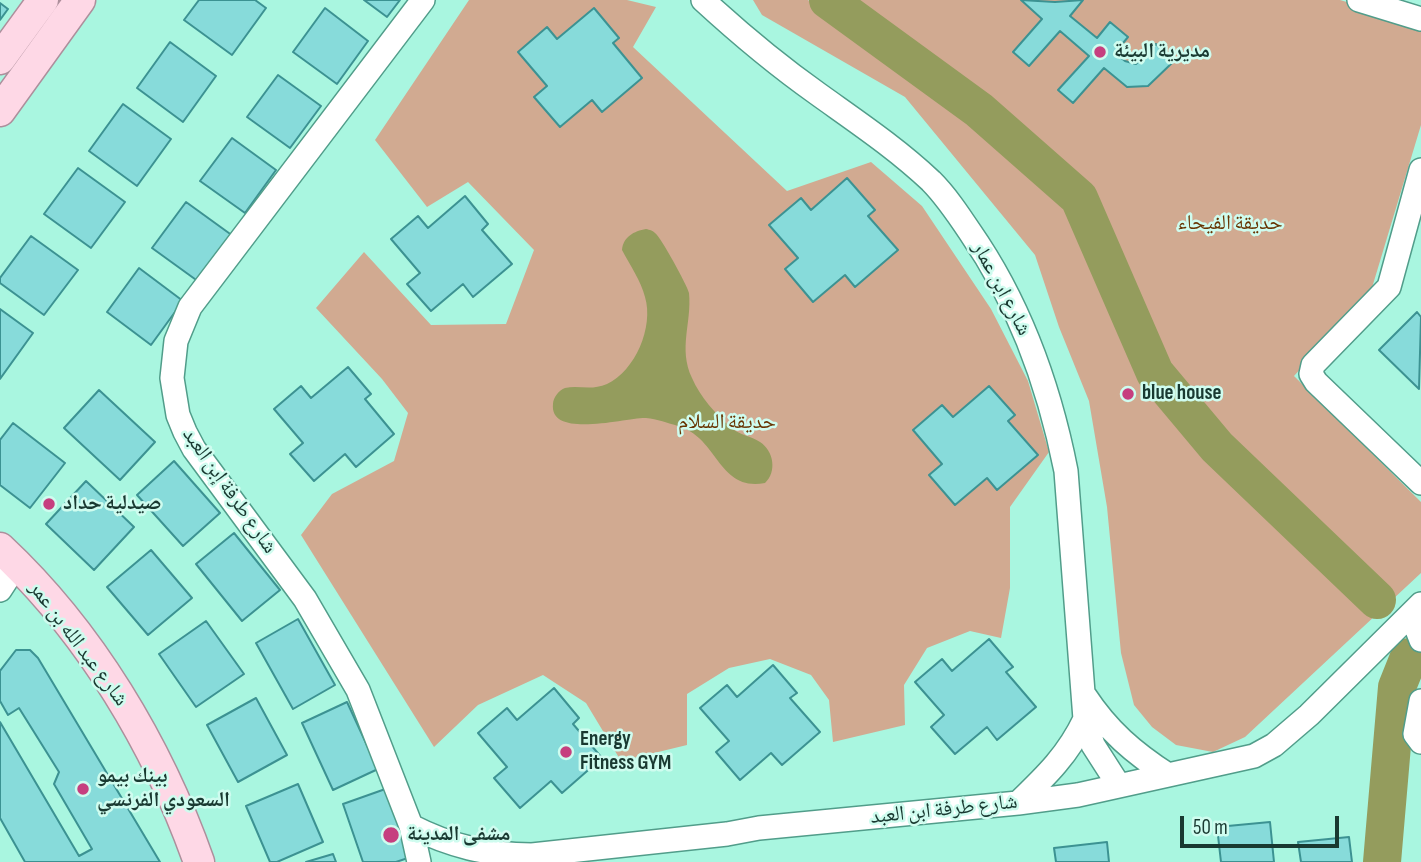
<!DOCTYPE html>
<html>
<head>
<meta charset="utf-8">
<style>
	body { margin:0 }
	#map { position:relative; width:1421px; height:862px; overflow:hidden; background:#a9f6e0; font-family:"Sofia Sans Condensed",sans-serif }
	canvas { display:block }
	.scale { position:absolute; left:1180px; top:816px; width:159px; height:32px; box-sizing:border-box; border:4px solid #193931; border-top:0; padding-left:9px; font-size:21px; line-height:24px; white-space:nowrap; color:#193931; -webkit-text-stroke:5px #cffcef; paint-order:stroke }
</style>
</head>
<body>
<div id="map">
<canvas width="1421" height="862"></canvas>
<div class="scale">50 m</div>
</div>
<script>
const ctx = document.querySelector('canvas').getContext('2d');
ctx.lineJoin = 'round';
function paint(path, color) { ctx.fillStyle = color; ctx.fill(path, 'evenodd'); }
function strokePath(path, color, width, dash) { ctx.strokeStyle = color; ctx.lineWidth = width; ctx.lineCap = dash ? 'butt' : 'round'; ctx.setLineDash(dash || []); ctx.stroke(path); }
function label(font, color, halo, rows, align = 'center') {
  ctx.font = font + ' "Sofia Sans Condensed","Noto Naskh Arabic",sans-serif'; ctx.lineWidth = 5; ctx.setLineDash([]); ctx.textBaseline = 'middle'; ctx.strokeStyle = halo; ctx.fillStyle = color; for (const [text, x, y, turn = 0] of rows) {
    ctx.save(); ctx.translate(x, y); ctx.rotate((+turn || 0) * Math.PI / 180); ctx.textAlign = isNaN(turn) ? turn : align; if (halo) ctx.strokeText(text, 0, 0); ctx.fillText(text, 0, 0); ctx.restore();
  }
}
paint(new Path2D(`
	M469,0H627L656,7L633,47L787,191L871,162L922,206L991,309L1028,381L1049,452L1010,507V588L1001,638L970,631L927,648L904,685L905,725L833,742L829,700L811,675L770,659L729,668L687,694V745L621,761L586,703L543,675L478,705L434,747L301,535L332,494L394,461L408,413L382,379L316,308L364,252L431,325L506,324L534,250L468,182L427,207L375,140Z
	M753,0H808L979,126L1054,196L1073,175L972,87L845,0H1340L1421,24V125L1371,291L1294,376L1421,502V573L1245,737L1213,752L1176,745L1152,727L1134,705L1121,653L1107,507L1089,401L1059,327L1035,255L905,97L762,15Z`), '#d1aa91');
paint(new Path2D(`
	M646,229C650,230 652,230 655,233C661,237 688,287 689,293C692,323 678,348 692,378C700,397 716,414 731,428C740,435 751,436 760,442C774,451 777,472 765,483C718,492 718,437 678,426C668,423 657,419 646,418C628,417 549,440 553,404C553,398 559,390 565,388C579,385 591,391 607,384C635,371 654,327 645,297C641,281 630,265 622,250C623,237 634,231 646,229Z`), '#949c5d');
strokePath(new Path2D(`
	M828,0L979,110L1079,198L1155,373L1217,447L1377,600
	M1382,862L1397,687L1409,657`), '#949c5d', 38);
const building = new Path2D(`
	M199,0H255L266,8L232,55L184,20Z
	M364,0H400L387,17Z
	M1021,0L1055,2L1083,0L1070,16L1097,38L1110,22L1128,37L1115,53L1125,61L1136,64L1156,44L1173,62L1148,86L1127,87L1104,68L1073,103L1058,90L1089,56L1060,31L1029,66L1013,52L1042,19Z
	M0,3L8,9L0,20Z
	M325,8L368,41L337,84L293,52Z
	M594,8L619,38L613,43L642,78L602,112L592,100L560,127L534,97L547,86L518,52L547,27L557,39Z
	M170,42L216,76L183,122L137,88Z
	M278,75L321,106L290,148L247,117Z
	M123,104L171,139L137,186L89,151Z
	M232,138L276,170L245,213L200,181Z
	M78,168L125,202L91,248L44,214Z
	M847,178L875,210L868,216L898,250L855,287L845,275L813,302L785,269L798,258L769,225L801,198L811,210Z
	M465,196L488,224L482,230L512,264L473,297L463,284L431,311L407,284L420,273L391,239L418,216L428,228Z
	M186,202L233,236L199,282L152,248Z
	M31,236L78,270L44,315L0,283V278Z
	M139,268L183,301L151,345L107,312Z
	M0,309L33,333L0,379Z
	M1417,312L1421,317L1419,389L1379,350Z
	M348,367L371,394L365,399L394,434L356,467L345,454L314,481L290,454L303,443L274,409L301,386L311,398Z
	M989,386L1015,415L1008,421L1038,455L997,490L987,478L955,505L929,475L942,464L913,430L942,405L953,417Z
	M99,390L155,442L120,480L64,428Z
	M13,423L65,463L30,508L0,485V440Z
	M174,461L220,513L183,546L137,495Z
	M86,481L134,527L94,570L46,524Z
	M234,533L280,590L242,621L196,564Z
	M151,550L192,598L148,635L107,587Z
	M298,619L335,685L293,709L256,643Z
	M206,621L244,674L196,707L159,654Z
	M989,639L1013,667L1006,672L1036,707L997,740L987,727L955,754L931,727L944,715L915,682L942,659L952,671Z
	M16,650H30L38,658L160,862H25L0,818V722L79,856L92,849L54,784L59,772L19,708L8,715L0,701V671Z
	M773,665L797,693L790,698L820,732L782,765L771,753L740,780L716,752L729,741L700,708L727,685L737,697Z
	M554,688L579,718L573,724L602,758L562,793L551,781L520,808L494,778L507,767L478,733L507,708L517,720Z
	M256,698L287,755L238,782L207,725Z
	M347,702L378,769L333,790L302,723Z
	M298,784L323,842L277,862H270L246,806Z
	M391,787L414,856L396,862H363L343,804Z
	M1270,822L1274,862H1221L1217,827Z
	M1349,837L1352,862H1301L1298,842Z
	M1107,842L1109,862H1056L1054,848Z
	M333,854L336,862H306Z`);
paint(building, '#87dbda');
strokePath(building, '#3c9292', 2);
const minor = new Path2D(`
	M703,0C740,34 777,65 818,94C857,122 896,148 931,181C946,196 958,214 970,232C1020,304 1049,385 1066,471L1085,719L1093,745L1118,784
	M1359,0L1421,19
	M1421,170L1389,287L1313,365L1311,374L1316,382L1421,483
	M0,590L17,564
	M1411,614L1421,640
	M1085,696C1108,731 1134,753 1168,775
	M1421,701L1415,734L1421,742
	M1018,803C1046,776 1068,755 1085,719
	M411,826C450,846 487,855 532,855L727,834L759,828L1018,803L1078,795L1254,756L1274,745L1309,715L1421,604
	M419,862L411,826L358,690L305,599L194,449L185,432L178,415L172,378L176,341L190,307L423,0`);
const major = new Path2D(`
	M0,59L43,0
	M0,111L80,0
	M0,548C90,632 158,746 199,862`);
strokePath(minor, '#519d8a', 26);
strokePath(major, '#ad8f9c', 33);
strokePath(minor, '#fff', 23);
strokePath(major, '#fed8e6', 30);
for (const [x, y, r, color] of [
	[1100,52,7,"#c63f7f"],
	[1128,394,7,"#c63f7f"],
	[49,504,7,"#c63f7f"],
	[566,752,7,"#c63f7f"],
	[83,789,7,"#c63f7f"],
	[391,835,9,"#c63f7f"]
]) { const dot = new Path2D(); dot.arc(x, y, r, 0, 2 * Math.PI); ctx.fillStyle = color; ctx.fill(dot); strokePath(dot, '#cffcef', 2.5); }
label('bold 21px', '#193931', '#cffcef', [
	["مديرية البيئة",1114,52],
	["blue house",1142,394],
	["صيدلية حداد",63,504],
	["Energy",580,740],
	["Fitness GYM",580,764],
	["بينك بيمو",97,777],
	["السعودي الفرنسي",97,801],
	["مشفى المدينة",407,835]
], 'left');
label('21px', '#683402', '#cffcef', [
	["حديقة الفيحاء",1230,224],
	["حديقة السلام",727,423]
]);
label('21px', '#193931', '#cffcef', [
	["شارع ابن عمار",1001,289,62],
	["شارع طرفة إبن العبد",229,491,55],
	["شارع عبد الله بن عمر",78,644,53],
	["شارع طرفة ابن العبد",944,810,-6]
]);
</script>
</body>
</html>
